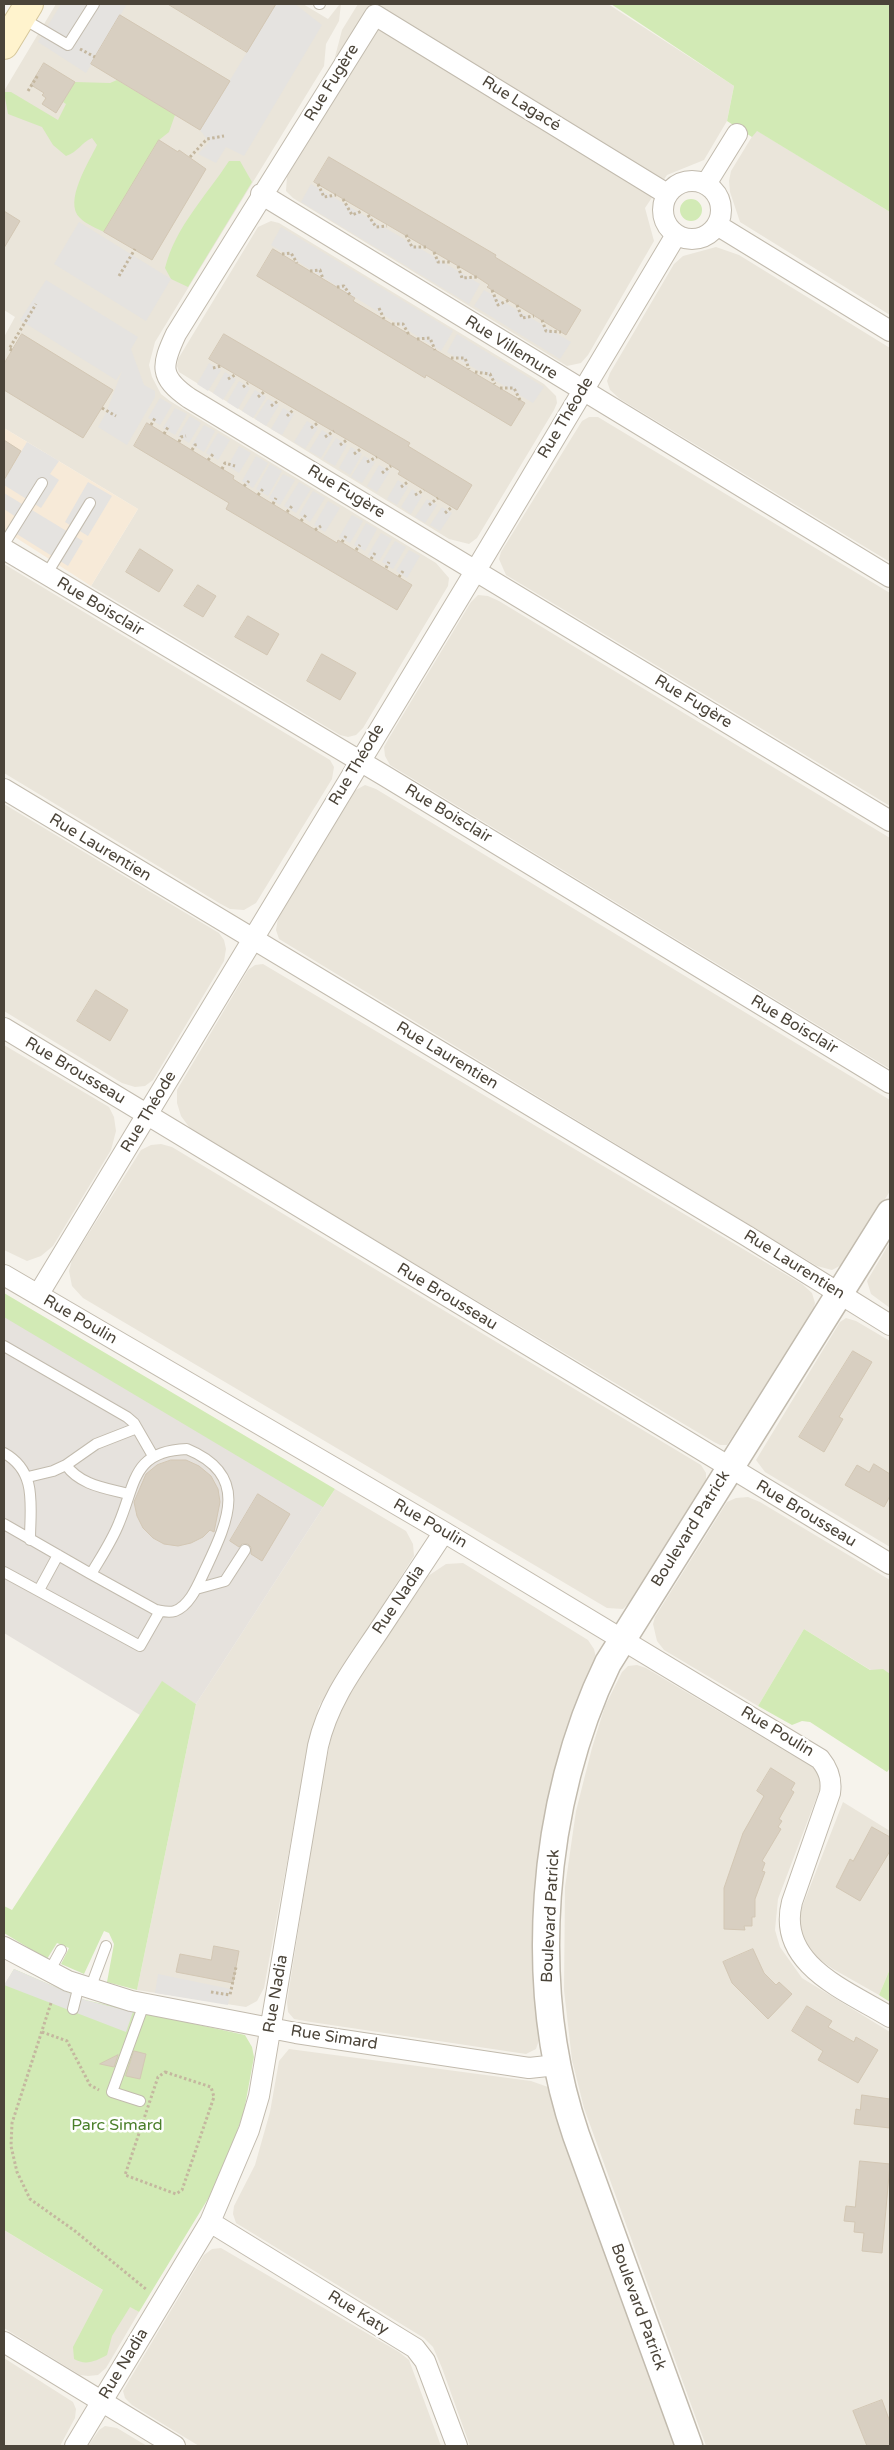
<!DOCTYPE html>
<html>
<head>
<meta charset="utf-8">
<style>
	body { margin:0 }
	#map { position:relative; width:894px; height:2450px; overflow:hidden; background:#f6f3ec; font-family:"Varela Round",sans-serif }
	canvas { display:block }
	.frame { position:absolute; inset:0; border:5px solid #4b4439; pointer-events:none }
</style>
</head>
<body>
<div id="map">
<canvas width="894" height="2450"></canvas>
<div class="frame"></div>
</div>
<script>
const ctx = document.querySelector('canvas').getContext('2d');
ctx.lineJoin = 'round';
function paint(path, color) { ctx.fillStyle = color; ctx.fill(path, 'evenodd'); }
function strokePath(path, color, width, dash) { ctx.strokeStyle = color; ctx.lineWidth = width; ctx.lineCap = dash ? 'butt' : 'round'; ctx.setLineDash(dash || []); ctx.stroke(path); }
function label(font, color, halo, rows, align = 'center') {
  ctx.font = font + ' "Varela Round",sans-serif'; ctx.lineWidth = 5; ctx.setLineDash([]); ctx.textBaseline = 'middle'; ctx.strokeStyle = halo; ctx.fillStyle = color; for (const [text, x, y, turn = 0] of rows) {
    ctx.save(); ctx.translate(x, y); ctx.rotate((+turn || 0) * Math.PI / 180); ctx.textAlign = isNaN(turn) ? turn : align; if (halo) ctx.strokeText(text, 0, 0); ctx.fillText(text, 0, 0); ctx.restore();
  }
}
paint(new Path2D(`
	M56,4H303L328,19L339,5L337,4H341L339,21L326,44L324,66L155,342L149,365L152,377L161,394L170,401L436,563L449,578L448,586L363,728L356,735L348,737L340,735L91,586L138,509L4,428V337L15,317L4,310V91Z
	M358,4H608L734,86L727,121L704,160L667,175L645,208L654,241L588,355L581,363L567,366L293,198L286,191L287,176L317,126L342,30Z
	M756,130L890,212V315L740,222L730,192L729,181L731,171Z
	M271,221L279,223L544,384L556,396L557,403L554,410L477,538L469,544L449,539L179,372L177,366L178,359L258,227Z
	M716,247L739,255L890,348V562L620,399L610,390L607,381L610,373L674,264L683,256Z
	M589,417H598L890,593V806L506,575L499,559L501,552L582,421Z
	M4,564L330,760L334,767L332,779L256,903L244,910L230,909L219,903L4,773Z
	M478,595L488,596L499,601L890,838V1069L390,765L385,756L384,747L389,738L471,602Z
	M365,785L376,789L890,1100V1191L847,1262L832,1270L817,1266L279,939L276,930L278,918L354,791Z
	M4,804L219,933L224,940L226,949L224,961L153,1080L145,1086L135,1087L122,1083L4,1011Z
	M263,964L802,1284L812,1293L815,1303L813,1312L727,1445H720L714,1442L192,1131L181,1116L177,1103V1090L248,970L255,965Z
	M4,1045L109,1107L114,1117L116,1131L111,1150L53,1246L41,1256L27,1261L4,1250Z
	M161,1144L172,1147L701,1465L706,1473V1482L703,1489L628,1604L623,1609L607,1608L83,1298L72,1286L69,1271L72,1260L141,1150L151,1145Z
	M890,1242V1308L871,1294L867,1281Z
	M846,1318L856,1321L890,1341V1547L765,1472L756,1460L840,1322Z
	M335,1489L406,1531L413,1544L414,1556L319,1706L303,1775L264,1988L257,2001L246,2007L137,1990L196,1704Z
	M748,1497L760,1502L890,1580V1682L804,1629L758,1706L664,1650L657,1641L653,1624L655,1617L727,1502L736,1498Z
	M463,1563L588,1640L594,1649L596,1658L574,1707L550,1791L542,1841L539,2040L536,2049L526,2054L311,2022L294,2019L288,2012L287,2002L321,1786L332,1734L343,1702L428,1576L446,1564Z
	M637,1665L646,1668L817,1770L822,1783L778,1899L775,1930L780,1947L802,1978L890,2032V2446H706L584,2108L572,2060L564,1990L565,1887L576,1811L592,1748L605,1706L622,1672L628,1666Z
	M843,1802L890,1831V1969L879,1995L833,1969L812,1954L803,1938L800,1921L801,1910Z
	M289,2049L531,2081L548,2087L561,2133L676,2446H470L442,2368L433,2347L424,2338L236,2223L233,2214L234,2206L255,2165L270,2112L279,2061Z
	M4,2230L139,2312L106,2368L98,2375L88,2376L80,2375L4,2328Z
	M221,2248L399,2352L409,2360L441,2446H199L132,2405L125,2398L123,2391L127,2384L204,2255L212,2249Z
	M4,2358L73,2402L76,2409L75,2418L60,2446H4Z
	M105,2426L117,2428L147,2446H88L99,2430Z`), '#eae5da');
paint(new Path2D(`
	M4,428L138,509L91,586L4,530Z`), '#f7ead8');
paint(new Path2D(`
	M4,1311L326,1503L196,1704L162,1682L140,1715L4,1633Z`), '#e6e2dd');
paint(new Path2D(`
	M611,4H890V212L757,131L752,137L727,121L734,86Z
	M117,80L175,115L169,132L159,140L104,232C96,228 86,224 80,218C63,202 89,162 97,145L92,138C81,143 78,152 66,156L53,145L42,127L8,114L4,92H11L58,120L66,104L63,102L75,82L110,83Z
	M229,161H240L252,182L188,287L171,279L165,268C175,227 207,195 229,161Z
	M680 210a11 11 0 1 1 22 0a11 11 0 1 1-22 0Z
	M4,1293L335,1489L323,1507L4,1317Z
	M804,1629L870,1670L883,1669L890,1674V1768L887,1772L810,1722L802,1721L792,1725L758,1706Z
	M162,1681L196,1704L137,1990L107,1982L114,1944L109,1933L104,1931L84,1974L61,1964L69,1948L57,1943L47,1959L4,1933V1906L12,1910Z
	M14,1969L85,2000L245,2035L252,2047L254,2057L244,2111L233,2143L214,2189L139,2312L130,2307L112,2336L107,2355C96,2361 86,2366 74,2359L73,2347L103,2290L4,2230V1986Z
	M890,1969V2002L879,1995Z`), '#d2eab5');
paint(new Path2D(`
	M61,4H127L86,73L38,42Z
	M276,4H295L322,25L244,156L226,147L216,163L198,154L209,142L200,130Z
	M311,184L480,284L469,304L301,202Z
	M79,222L171,279L146,321L54,264Z
	M281,227L453,331L441,351L271,245Z
	M46,280L138,337L131,349L144,385L155,391V397L127,445L98,427L106,413L122,371L116,380L20,320Z
	M484,290L571,342L560,359L474,306Z
	M457,334L544,387L533,403L447,352Z
	M209,363L221,370L208,391L197,384Z
	M225,372L236,379L223,400L213,393Z
	M239,381L250,388L238,409L227,402Z
	M255,390L266,397L253,418L242,411Z
	M160,398L172,405L160,425L148,418Z
	M268,399L279,405L266,426L255,419Z
	M175,408L187,414L175,435L163,428Z
	M283,408L294,414L282,435L271,429Z
	M190,416L201,423L189,443L178,436Z
	M307,421L318,428L305,449L294,442Z
	M204,425L215,431L204,452L192,445Z
	M322,430L333,437L321,458L309,451Z
	M218,433L230,440L218,460L206,453Z
	M336,438L347,445L335,466L323,459Z
	M27,442L59,461L50,474L59,480L41,508L4,485V480Z
	M239,446L251,453L239,473L228,466Z
	M351,447L362,454L350,475L339,468Z
	M256,456L268,463L253,488L242,481Z
	M364,456L375,462L362,483L351,477Z
	M270,464L282,471L268,496L256,489Z
	M379,465L390,471L377,492L367,486Z
	M283,474L295,480L280,505L269,498Z
	M398,480L408,487L397,505L387,499Z
	M88,482L112,496L88,536L65,522Z
	M299,482L311,489L296,513L284,506Z
	M412,489L422,496L411,514L401,507Z
	M313,491L325,498L310,522L299,515Z
	M4,493L83,541L68,566L12,531L19,519L4,509Z
	M427,499L437,505L425,523L415,517Z
	M328,501L340,508L325,532L314,525Z
	M442,507L452,513L440,531L430,525Z
	M352,515L363,521L350,543L339,537Z
	M366,523L377,529L365,551L354,545Z
	M381,533L392,539L379,561L368,555Z
	M395,541L406,547L393,569L382,562Z
	M409,550L420,556L407,578L396,571Z
	M14,1969L85,2000L133,2012L126,2032L4,1985Z
	M158,1974L231,1989L228,2005L155,1993Z`), '#e5e3e0');
const building = new Path2D(`
	M168,4H276L247,52Z
	M120,15L230,81L200,130L91,64Z
	M44,63L75,82L56,113L42,104L46,98L42,95L44,93L31,85Z
	M159,140L178,152L179,150L206,169L152,260L104,232Z
	M329,157L496,255L495,257L581,310L566,335L487,287L489,285L477,277L314,182Z
	M4,211L20,221L4,248Z
	M273,249L355,298L353,301L525,403L511,426L426,375L425,378L257,276Z
	M22,334L113,390L83,438L4,390V364Z
	M224,334L410,443L408,446L472,485L457,510L398,474L400,471L377,457L209,359Z
	M147,423L234,476L233,479L258,495L337,543L338,540L412,585L397,610L226,509L229,503L134,446Z
	M4,440L21,451L4,480Z
	M140,549L173,570L159,592L126,572Z
	M198,585L216,596L203,617L184,606Z
	M248,616L279,634L267,655L235,637Z
	M322,654L356,673L340,700L307,681Z
	M96,990L128,1010L110,1041L77,1021Z
	M853,1351L872,1362L839,1417L843,1419L824,1452L799,1437Z
	M171,1460H186L199,1466L211,1476L218,1489L220,1502L214,1532L210,1530L203,1537L191,1543L178,1546L164,1544L153,1538L143,1528L137,1516L134,1502L146,1474L157,1465Z
	M874,1464L890,1474V1496L884,1507L845,1485L857,1465L869,1472Z
	M258,1494L290,1514L262,1561L251,1554V1547L248,1544H242L239,1547L230,1541Z
	M771,1768L795,1783L791,1790L794,1792L779,1819L782,1821L778,1827L781,1829L762,1861L765,1863L762,1871L765,1872L755,1899V1917H752V1926H744L745,1930L724,1929V1888L743,1833L764,1796L757,1791Z
	M872,1827L890,1837V1851L860,1901L836,1887L850,1859L853,1861Z
	M214,1946L239,1951L233,1983L176,1972L180,1954L211,1960Z
	M753,1949L764,1973L776,1985L779,1982L792,1994L768,2019L732,1983L723,1962Z
	M807,2006L832,2021L828,2027L854,2042L856,2037L878,2050L858,2083L818,2060L823,2051L792,2031Z
	M134,2051L146,2054L140,2079L126,2076Z
	M118,2055L114,2067L100,2064Z
	M862,2095L890,2099V2128L854,2124L856,2109L860,2110Z
	M860,2161L890,2164L882,2253L862,2251L864,2233L854,2232L855,2222L844,2221L846,2206L855,2207Z
	M882,2400L890,2422V2446H867L853,2411Z`);
paint(building, '#d8cfc1');
strokePath(building, '#d3c7b4', 1);
const service = new Path2D(`
	M319,4H320
	M22,18L68,45L94,4
	M4,544L42,483
	M46,575L90,503
	M4,1346L127,1417L134,1423L153,1456
	M187,1449C250,1475 228,1521 206,1568C199,1582 191,1605 175,1611C168,1613 162,1611 156,1610L91,1574C101,1557 112,1541 119,1523C136,1483 132,1451 187,1449Z
	M4,1453C38,1472 30,1506 30,1540
	M66,1465C80,1485 105,1488 128,1494
	M28,1477L53,1471L66,1465L96,1444L137,1428
	M4,1524L91,1574
	M4,1572L140,1646L160,1611
	M196,1589L225,1581L245,1550
	M39,1590L58,1555
	M49,1972L61,1950
	M90,1989L106,1946
	M73,2009L79,1985
	M140,2101L112,2092L144,2004`);
const minor = new Path2D(`
	M663 210a29 29 0 1 1 58 0a29 29 0 1 1-58 0Z
	M706,184L737,134
	M261,194L890,577
	M667,194L375,15L176,334C161,366 159,377 189,398L890,821
	M717,225L890,331
	M4,549L385,776L890,1083
	M4,789L747,1236L890,1325
	M4,1028L890,1564
	M4,1275L444,1532L820,1759C829,1770 832,1780 830,1793L792,1902C776,1965 848,1991 890,2017
	M38,1295L476,570L676,235
	M4,1947L68,1981L131,2001L296,2033L529,2068L557,2065
	M210,2222L415,2348L425,2361L457,2446
	M4,2342L175,2446
	M75,2446L210,2222L249,2130L259,2096L318,1746C328,1702 353,1669 378,1632C400,1599 422,1565 444,1532`);
const tertiary = new Path2D(`
	M689,2446L576,2135C526,1988 540,1802 608,1663L890,1213`);
const secondary = new Path2D(`
	M4,45L29,4`);
strokePath(service, '#c2bbae', 12);
strokePath(minor, '#c2bbae', 22);
strokePath(tertiary, '#c2bbae', 29);
strokePath(secondary, '#d6c79b', 30);
strokePath(new Path2D(`
	M80,49L95,57
	M28,91L38,75
	M190,157L207,139L224,136
	M318,184L324,197L336,195
	M343,199L352,215L362,211
	M368,215L376,227L387,226
	M406,235L412,247H426
	M434,252L438,262H451
	M282,254L291,253L297,263
	M458,266L462,278L477,277
	M310,271L320,270L323,279
	M119,276L135,249
	M337,287L344,286L350,295
	M492,290L498,305L509,300
	M517,305L522,318L534,316
	M379,308L384,319
	M542,320L546,331L561,332
	M392,324H403L409,335
	M417,339L430,338L435,350
	M12,350L9,349L36,304
	M451,358H465L469,369
	M213,368L221,366
	M475,372L490,374L495,384
	M228,379L235,375
	M243,387L248,383
	M500,388H514L520,400
	M258,397L264,392
	M271,406L278,401
	M102,408L116,416
	M287,416L293,410
	M151,425L155,418
	M311,428L319,422
	M164,434L168,427H170
	M325,437L334,431
	M179,442L181,437L186,436
	M340,445L348,439
	M192,450L195,445L199,444
	M354,454L362,448
	M208,460L214,453
	M367,462L377,457
	M222,469L225,463L235,466
	M382,473L391,466
	M244,486L249,481
	M401,487L409,481
	M258,495L263,489
	M415,495L424,490
	M273,504L276,498
	M429,505L438,498
	M287,512L292,506
	M445,513L452,507
	M301,521L306,515
	M315,530L321,526
	M342,542L346,536
	M356,550L360,545
	M371,559L375,553
	M386,568L389,562
	M399,577L403,571
	M211,1992L230,1995L236,1967
	M51,2003L12,2123L11,2146L17,2172L30,2199L75,2231L147,2290
	M42,2032L67,2041L90,2085L99,2090
	M165,2072L211,2087L214,2097L182,2190L176,2194L125,2175L158,2077Z`), '#c4b79f', 3, [2.5, 2.5]);
strokePath(service, '#fff', 10);
strokePath(minor, '#fff', 20);
strokePath(tertiary, '#fff', 26);
strokePath(secondary, '#fff3cd', 28);
label('16px', '#4b4439', '#fff', [
	["Rue Fugère",332,83,-58],
	["Rue Lagacé",521,104,32],
	["Rue Villemure",511,348,32],
	["Rue Théode",566,418,-59],
	["Rue Fugère",346,492,31],
	["Rue Boisclair",100,607,31],
	["Rue Fugère",693,702,31],
	["Rue Théode",357,765,-59],
	["Rue Boisclair",448,814,31],
	["Rue Laurentien",100,848,31],
	["Rue Boisclair",794,1025,31],
	["Rue Laurentien",447,1056,31],
	["Rue Brousseau",75,1071,31],
	["Rue Théode",149,1112,-59],
	["Rue Laurentien",794,1265,32],
	["Rue Brousseau",447,1297,31],
	["Rue Poulin",80,1320,30],
	["Rue Brousseau",806,1514,31],
	["Rue Poulin",430,1524,30],
	["Boulevard Patrick",691,1529,-58],
	["Rue Nadia",399,1600,-56],
	["Rue Poulin",777,1732,31],
	["Boulevard Patrick",551,1916,-87],
	["Rue Nadia",276,1994,-80],
	["Rue Simard",334,2038,9],
	["Boulevard Patrick",638,2307,70],
	["Rue Katy",358,2313,32],
	["Rue Nadia",124,2364,-59]
]);
label('16px', '#4a7f2a', '#fff', [
	["Parc Simard",117,2126]
]);
</script>
</body>
</html>
